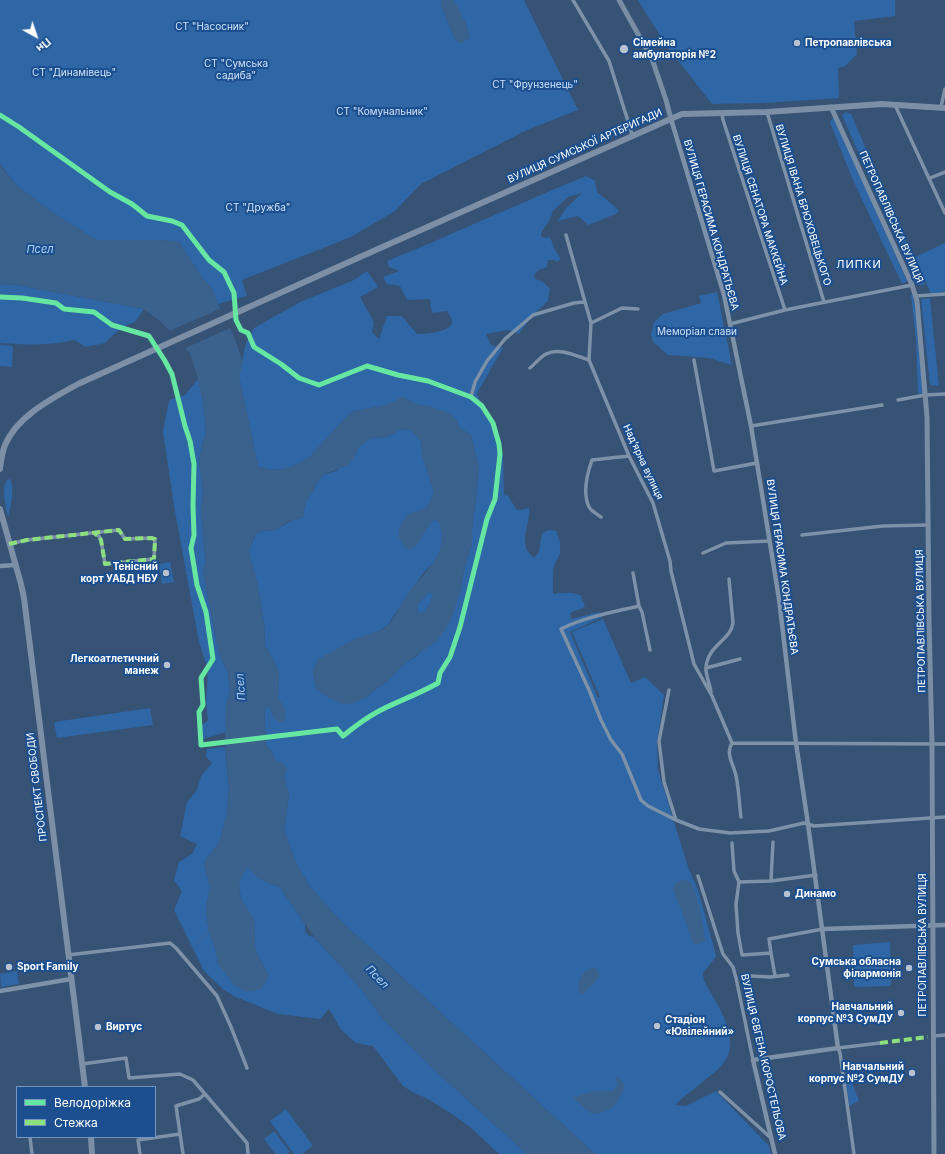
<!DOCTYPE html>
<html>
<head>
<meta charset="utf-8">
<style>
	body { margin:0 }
	#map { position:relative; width:945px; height:1154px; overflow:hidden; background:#365274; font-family:Inter,sans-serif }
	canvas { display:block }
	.legend { position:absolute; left:16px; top:1086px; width:140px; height:52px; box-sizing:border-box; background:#1b4f8f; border:1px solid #7695bc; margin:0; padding:5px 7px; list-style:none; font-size:12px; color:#fff }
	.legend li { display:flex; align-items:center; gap:8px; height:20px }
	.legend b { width:20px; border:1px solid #7695bc }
	.north { position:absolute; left:16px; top:16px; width:40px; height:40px; -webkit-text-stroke:3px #1b4f8f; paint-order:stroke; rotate:140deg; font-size:11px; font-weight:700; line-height:16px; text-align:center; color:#fff }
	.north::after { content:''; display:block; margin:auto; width:14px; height:18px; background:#fff; clip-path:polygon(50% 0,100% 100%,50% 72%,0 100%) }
</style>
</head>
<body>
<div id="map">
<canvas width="945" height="1154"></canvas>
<ul class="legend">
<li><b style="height:5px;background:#66e7a1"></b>Велодоріжка</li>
<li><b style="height:5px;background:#8de07e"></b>Стежка</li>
</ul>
<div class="north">Пн</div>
</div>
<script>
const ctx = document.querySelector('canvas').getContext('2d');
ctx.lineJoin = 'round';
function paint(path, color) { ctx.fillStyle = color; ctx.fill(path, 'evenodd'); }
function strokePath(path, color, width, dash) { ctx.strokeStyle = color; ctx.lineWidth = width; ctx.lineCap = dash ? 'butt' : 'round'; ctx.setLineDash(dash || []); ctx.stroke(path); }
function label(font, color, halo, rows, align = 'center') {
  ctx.font = font + ' Inter,sans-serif'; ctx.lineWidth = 4; ctx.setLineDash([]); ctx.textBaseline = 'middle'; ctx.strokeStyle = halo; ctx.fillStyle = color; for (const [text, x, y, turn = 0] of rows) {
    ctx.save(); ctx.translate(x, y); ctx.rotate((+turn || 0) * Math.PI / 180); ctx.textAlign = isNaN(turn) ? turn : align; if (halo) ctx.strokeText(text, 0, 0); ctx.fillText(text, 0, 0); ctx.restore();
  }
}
paint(new Path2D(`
	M0,0H441V5L454,37L457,41L461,43L469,38L466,24L453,0H524L578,110L527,130L421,184L395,211L351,237L242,280L247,296L218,304L212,289L201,276L179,242L162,240H96L55,214L18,187L0,164Z
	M638,0H895V16L854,21L857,54L845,66L838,68L839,98L764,103L712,104L665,44Z
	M846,112L851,114L925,285H916L842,115Z
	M833,118L835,119L907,281L902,284L852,178L830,122Z
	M586,176L595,181L597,192L619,210L616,214L588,225L578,216L558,221L566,208L582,193L568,197L553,211L549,221L541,233V236L545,238L550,237L555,250L561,259L557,262L554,260H548L547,267C541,269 535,270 534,278L543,282L550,289L548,301L531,317L519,334L508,330L486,334L491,345L503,348L477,393L482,406L493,423L503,456L504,495L508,496L517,510H520L529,508C531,525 516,544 534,558L539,552L542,533L549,530L556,531L560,542V554L555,563L553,571V594C563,593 573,591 581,596L585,606C581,611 574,609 570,614L571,619L599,612L602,617L570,632L598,698L601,696L600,697L572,632L603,619L631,683L645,677L664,695L657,742L658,770L688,867L698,890L715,951L716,957L703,973L704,981C716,1002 744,1042 722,1065C708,1080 689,1091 675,1105L686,1106L716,1091L769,1146L771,1154H595L342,922L310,887L296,863L284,831L289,794L284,776V764L275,760L272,752L266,745C266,734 263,715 266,706L270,708L273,716L285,710L278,698L279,673L274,661L265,646L264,624L257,582L251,561L249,550L254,538L258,532L278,529L290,521L303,517L305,503L313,491L316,484L324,474L336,471L356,454L358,448L370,438L387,437L401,429L412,431L421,441L423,458L434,492L427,508L422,510L425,531L429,524L434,520L438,521L441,527L443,538L439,553L433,563L424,572L387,626L377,632L353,640L332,653L318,659L313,672L316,688L331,699L365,698L388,680L408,661L418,655L460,592L464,570L472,543V531L479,468L471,435L460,428L456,420L432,407L415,404L403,397L387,405L351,412L309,458L289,468L274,470L258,467L239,376L246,343L254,328L300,302L354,280L367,271L378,287L360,297L374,322L372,332L379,339L387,316H402L417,334C425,334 455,332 452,320C451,317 448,314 447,311L433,313L431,309L430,299L407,300L400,286L387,284L383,277L399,271L389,267L387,261C454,234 519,203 586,176Z
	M945,243V292L931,294L915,257Z
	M0,284L17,285L144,309L135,322L122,327L105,343L86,347L74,340C49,346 25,345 0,343Z
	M717,292L732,365L709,358L668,355L653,342L651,334L654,322L663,314L701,303L699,296Z
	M911,295H914L923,393H918L916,340Z
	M930,298L939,386L930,385L921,299Z
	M0,345L13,346L12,367L0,366Z
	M198,379L203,401L206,432L202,446L199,462L203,490L201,512L206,563L203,571L219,653L228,673L230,691L226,705V732L203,739L201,726L208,720L206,702L208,670L199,642L174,506L163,432L169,400L185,395Z
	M10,479C15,486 11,508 8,516C6,508 1,487 7,480Z
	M170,562L174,582L162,584L159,564Z
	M433,592L431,602L425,612L418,613L417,605L428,593Z
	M150,708L153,725L57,738L54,722Z
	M225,747L229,790L227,813L220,841L204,862L210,887L206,910L209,932L215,947L218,964L269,976L258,956L255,946L254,920L241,899L239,886L243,873L248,867L258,877L266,882L280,887L305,924V931L309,936L314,937L358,985L383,1019L439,1074L527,1154H499L471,1128L452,1114L426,1098L414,1093L403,1086L373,1046L356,1043L341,1030L329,1009L320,1019L278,1014L236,997L224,990L204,971L174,910L182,891L174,880L179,862L192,854L197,844L180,836L187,802L197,790L201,776L212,763L206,757L207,749Z
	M890,942L891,986L854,987L853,945Z
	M17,971L19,984L1,987L0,974Z
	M850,1078L859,1101L849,1106L846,1080Z
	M286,1109L313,1146L302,1154H294L270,1121Z
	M274,1131L290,1152L286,1154H275L264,1139Z`), '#2f66a5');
paint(new Path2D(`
	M441,0H453L455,2L466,24L469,38L461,43L457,41L454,37L441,5Z
	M0,165L18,187L55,214L96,240H162L179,242L201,276L212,289L218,304L233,334L243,362L239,376L258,467L274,470L289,468L309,458L351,412L387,405L403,397L415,404L432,407L450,413L456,420L460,428L471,435L479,468L472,531V543L464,570L460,592L451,620L437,641L408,661L388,680L365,698L350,704L339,703L323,694L316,688L313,672L318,659C330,653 341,646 353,640C364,634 378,634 387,626C396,618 400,604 407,595C423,573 453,551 438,521L434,520C424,528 421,545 409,550C402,546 397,538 399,530C400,525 405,519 407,514L427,508L434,492L423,458L421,441L412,431L401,429L387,437L370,438L358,448L356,454L349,465L324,474L316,484L313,491L305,503L303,517L289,521L278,529L258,532L254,537L249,550L251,561L257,582L264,624L265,646L274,661L279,673L278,698L285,710V721L280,723L273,716L270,708L266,706C263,715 266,734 266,745L272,752L275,760L284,764L287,770L284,776L289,794L284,831L296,863L310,887L342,922L595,1154H527L439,1074L383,1019L358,985L314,937L280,887L266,882L257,877L248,867L243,873L239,886L241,899L254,920L255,946L258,956L269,976L261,989L254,991H245L235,986L218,964L215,947L209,932L206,910L210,887L204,862L220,841L227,813L229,790L225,743L226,705L230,691L228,673L219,653L203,571L206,563L201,512L203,490L199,462L202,446L206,432L203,401L198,379L190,353L161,322L144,309L17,285L0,284ZM433,592L431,602L425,612L418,613L417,605L428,593Z
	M681,880C684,880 688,880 690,883C698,891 704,929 705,942L695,945L692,942C688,925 679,906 673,889L675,884Z
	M594,967L599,973V978L582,995L580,994C575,981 582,972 594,967Z
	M618,1076L625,1087C617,1104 612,1113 592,1114L573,1098C586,1093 598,1089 611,1092L618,1085L615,1078Z`), '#3b618d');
paint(new Path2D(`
	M222,308L232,327L183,349L167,332Z`), '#365274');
strokePath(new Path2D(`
	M194,947L209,932`), '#3b618d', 1);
strokePath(new Path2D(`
	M573,0L609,61L633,137
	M895,105L945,213
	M941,107L945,89
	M767,112L824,302
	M722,114L723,120L785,310
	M930,178L945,172
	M566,235L591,323L589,360L629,456L653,503L670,561L671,571L694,664L712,696L732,743
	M916,296L945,294
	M591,323L622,308L638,309
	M730,324L785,310L912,285
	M694,360L714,471L757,463
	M530,368C535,364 540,357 546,354C559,347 576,356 589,360
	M471,397L475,382L487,361L505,339L533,315L574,303L584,302
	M898,400L925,395L945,394
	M751,426L882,405
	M601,517C597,514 591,511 589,507C582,492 587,474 592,460L629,456
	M802,535L883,526L928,525
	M9,544L27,540L119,530L125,539L151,538L155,539L154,559L105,564L101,540L99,536L95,534
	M703,553L726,543L770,541
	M633,573L639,606L642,612L650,650
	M639,606C613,612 585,617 561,629L589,690L601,720L611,740L622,754L641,800L648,806L676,820
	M706,668L740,659
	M669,690L659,741L664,782L676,820L699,829L730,833L769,831L804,823L814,826L945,817
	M711,692C710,684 705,674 706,667C708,645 731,640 733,623L729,579
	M741,817C739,803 739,789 736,776C734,765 725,754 732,743L945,744
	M732,843L734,871L739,882L736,904L738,933L742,955L771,953L769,939L823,929
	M698,876L723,954L733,967L736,978L753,1060
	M771,881L773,842
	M739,882L771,881L816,875
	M771,953L775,976
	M68,955L170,943L176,948L217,996L231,1027L247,1068
	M751,976L770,977L788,975
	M933,1036L945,1035
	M82,1064L126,1058L129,1078L180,1074L193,1080L247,1143L248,1154
	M720,1092L771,1138
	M30,1137L32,1154
	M140,1154L138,1140L180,1134
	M183,1154L176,1106L199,1099L205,1094
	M854,1154L840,1053L838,1048L880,1043`), '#7d92a8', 3.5);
strokePath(new Path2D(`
	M671,119L724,295L751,426L779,599L796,743L808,824L838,1048L753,1060L775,1154
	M0,566L15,565
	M823,929L945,925
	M0,991L71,979`), '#7d92a8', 4.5);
strokePath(new Path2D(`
	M619,0L652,59L666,100L671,119
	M831,107L912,285L917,301L927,417L929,620L932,744L934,1154`), '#798da4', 5);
strokePath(new Path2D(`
	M0,469C1,461 2,452 5,445C17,416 53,398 78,384L360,257L682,114L767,112L882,104L945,108
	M0,509L21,584L24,598L85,1087
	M91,1137L92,1154`), '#7d8ea7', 6);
strokePath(new Path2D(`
	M9,544L27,540L119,530L125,539L151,538L155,539L154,559L105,564L101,540L99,536L95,534
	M880,1043L928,1037`), '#8de07e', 4, [8, 4]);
strokePath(new Path2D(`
	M0,115L19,127L110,192L132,204L147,216L172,221L182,225L209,260L224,272L234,293L236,320L241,330L248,333L254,347L281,364L299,378L319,385L367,366L398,375L428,381L471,397L482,406L493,423L499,444L500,454L495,499L487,519L460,627L450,657L440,673L438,683C419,694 398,701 379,711C366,718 354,727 343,736L337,729L201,745L199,712L203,705L201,678L213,659L206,612L197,585L191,548L194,535L193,506L194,464L190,441L185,426L172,374L165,361L149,336L112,325L94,312L64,309L56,303L22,298L0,297`), '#66e7a1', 5);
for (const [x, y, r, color] of [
	[797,43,4,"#b9c2ce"],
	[624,49,5,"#b9c2ce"],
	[166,573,4,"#b9c2ce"],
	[167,665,4,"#b9c2ce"],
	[787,894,4,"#b9c2ce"],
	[9,967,4,"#b9c2ce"],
	[909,968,4,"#b9c2ce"],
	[901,1013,4,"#b9c2ce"],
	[657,1026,4,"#b9c2ce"],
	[98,1027,4,"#b9c2ce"],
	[912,1073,4,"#b9c2ce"]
]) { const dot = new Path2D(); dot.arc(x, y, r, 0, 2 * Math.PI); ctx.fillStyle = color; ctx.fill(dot); strokePath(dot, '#1b4f8f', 1.5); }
label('10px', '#cfe3fa', '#1b4f8f', [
	["СТ \"Насосник\"",212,27],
	["СТ \"Сумська",236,64],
	["садиба\"",236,76],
	["СТ \"Динамівець\"",74,73],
	["СТ \"Фрунзенець\"",535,85],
	["СТ \"Комунальник\"",382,112],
	["СТ \"Дружба\"",258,208],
	["Меморіал слави",697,332]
]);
label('bold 10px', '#fff', '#1b4f8f', [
	["Сімейна",633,43],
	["амбулаторія №2",633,55],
	["Петропавлівська",805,43],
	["Тенісний",158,567,"right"],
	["корт УАБД НБУ",158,579,"right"],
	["Легкоатлетичний",159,659,"right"],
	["манеж",159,671,"right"],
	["Динамо",795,894],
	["Сумська обласна",901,962,"right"],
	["філармонія",901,974,"right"],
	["Sport Family",17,967],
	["Навчальний",893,1007,"right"],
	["корпус №3 СумДУ",893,1019,"right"],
	["Стадіон",665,1020],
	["«Ювілейний»",665,1032],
	["Виртус",106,1027],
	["Навчальний",904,1067,"right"],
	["корпус №2 СумДУ",904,1079,"right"]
], 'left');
label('10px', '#fff', '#1b4f8f', [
	["ВУЛИЦЯ СУМСЬКОЇ АРТБРИГАДИ",585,146,-24],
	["ВУЛИЦЯ ІВАНА БРЮХОВЕЦЬКОГО",803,205,73],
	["ВУЛИЦЯ СЕНАТОРА МАККЕЙНА",760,210,72],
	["ПЕТРОПАВЛІВСЬКА ВУЛИЦЯ",891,217,66],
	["ВУЛИЦЯ ГЕРАСИМА КОНДРАТЬЄВА",711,225,74],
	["Надʼярна вулиця",643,462,65],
	["ВУЛИЦЯ ГЕРАСИМА КОНДРАТЬЄВА",782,567,82],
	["ПЕТРОПАВЛІВСЬКА ВУЛИЦЯ",921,621,-91],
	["ПРОСПЕКТ СВОБОДИ",37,787,-97],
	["ПЕТРОПАВЛІВСЬКА ВУЛИЦЯ",923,945,-90],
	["ВУЛИЦЯ ЄВГЕНА КОРОСТЕЛЬОВА",763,1057,77]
]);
label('italic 11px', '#b5d3f5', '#1b4f8f', [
	["Псел",40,250],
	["Псел",241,687,-94],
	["Псел",377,977,46]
]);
ctx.letterSpacing = '1px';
label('11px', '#fff', '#1b4f8f', [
	["ЛИПКИ",859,265]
]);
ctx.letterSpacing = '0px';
</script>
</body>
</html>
